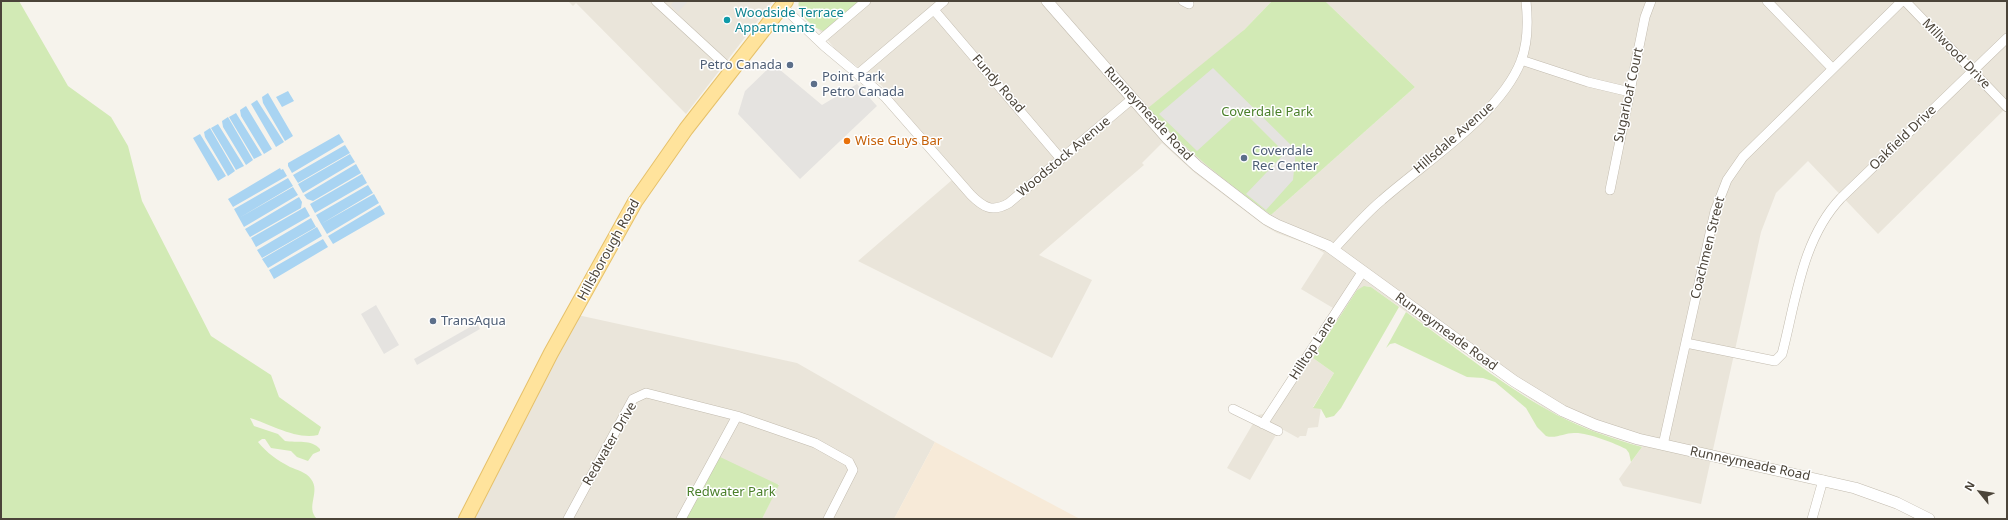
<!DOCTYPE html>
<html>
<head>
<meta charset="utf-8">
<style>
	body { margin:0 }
	#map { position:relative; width:2008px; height:520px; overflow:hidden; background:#f6f3ec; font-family:"Noto Sans",sans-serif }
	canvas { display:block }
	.frame { position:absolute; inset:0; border:2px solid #4b4439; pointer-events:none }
	.north { position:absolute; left:1960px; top:472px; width:40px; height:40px; -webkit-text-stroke:3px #fff; paint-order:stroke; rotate:300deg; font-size:11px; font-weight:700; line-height:16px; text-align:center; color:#4b4439 }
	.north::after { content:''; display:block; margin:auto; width:14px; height:18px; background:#4b4439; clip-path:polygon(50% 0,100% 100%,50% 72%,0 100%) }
</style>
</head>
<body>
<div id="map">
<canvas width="2008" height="520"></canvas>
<div class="frame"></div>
<div class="north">N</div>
</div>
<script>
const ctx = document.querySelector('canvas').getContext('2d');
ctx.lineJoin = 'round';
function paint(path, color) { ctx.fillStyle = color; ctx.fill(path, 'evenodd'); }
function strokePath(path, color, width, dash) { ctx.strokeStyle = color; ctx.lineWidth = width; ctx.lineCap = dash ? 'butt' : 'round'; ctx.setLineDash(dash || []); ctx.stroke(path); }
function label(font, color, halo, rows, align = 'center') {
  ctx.font = font + ' "Noto Sans",sans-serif'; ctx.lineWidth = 3; ctx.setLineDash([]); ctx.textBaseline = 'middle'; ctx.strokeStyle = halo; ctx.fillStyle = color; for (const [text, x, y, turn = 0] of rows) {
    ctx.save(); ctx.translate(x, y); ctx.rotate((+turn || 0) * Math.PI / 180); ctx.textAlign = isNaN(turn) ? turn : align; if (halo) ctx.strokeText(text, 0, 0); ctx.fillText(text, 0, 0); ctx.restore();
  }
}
paint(new Path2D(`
	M568,1H773L686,114L576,3L573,6Z
	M862,1H1272L1244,30L1181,143L1226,180L1271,215L1415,87L1325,1H2007V107L1878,234L1808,161L1776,193L1761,232L1701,504L1623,486L1619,479L1642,447L1595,432L1549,411L1521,393L1371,287L1366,286L1357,290L1313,358L1334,373L1313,407L1321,408L1318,427L1308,428L1306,436H1300L1298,438L1280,428L1250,480L1227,468L1258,415L1263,414L1266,411L1333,308L1301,289L1324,253L1313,246L1277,233L1265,226L1195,173L1162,143L1142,163L1144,165L1039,255L1092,280L1052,358L858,261L959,174L881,85L836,50L817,28L820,30Z
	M573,314L797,363L935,442L894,519H762L779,484L685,519H466Z`), '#eae5da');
paint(new Path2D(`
	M935,442L1080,519H894Z`), '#f7ead8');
paint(new Path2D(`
	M1,1H19L68,86L111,117L128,146L142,201L211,336L271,375L279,397L321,427L318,435C296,440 270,424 250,418L254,426L278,434L285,441C297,443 311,439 320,449V451L313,454L308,461L297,457L291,451L271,448L265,439H262L258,442C267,453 277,460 290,467C297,470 306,472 311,479C321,492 305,507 317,519H1Z
	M799,1H862L824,31C814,29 795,12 799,1Z
	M1272,1H1325L1415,87L1271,215C1227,182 1184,150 1148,108L1244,30Z
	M1364,286L1371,287L1399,307L1341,408L1334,416L1326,418L1321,409L1313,408L1334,373L1313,358L1357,290Z
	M1406,312C1454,346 1506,388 1557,415C1584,429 1613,439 1642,447L1631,462L1629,453L1626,449C1615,443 1586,432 1574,433C1564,433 1556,439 1546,436L1537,427L1526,408L1495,382L1483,378L1467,377L1395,343L1390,344L1386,348Z
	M718,456L779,485L762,519H685Z`), '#d2eab5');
paint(new Path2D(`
	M674,1H688L678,12L671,5Z
	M773,64L822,105L857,84L877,106L800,179L738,114L745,91Z
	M1213,68L1296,150L1293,180L1266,210L1246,194L1285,153L1242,110L1197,151L1159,114Z
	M376,305L399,345L384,354L361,314Z
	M477,323L480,329L417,365L414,359Z`), '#e5e3e0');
paint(new Path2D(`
	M288,91L294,101L282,107L276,97Z
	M268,93L293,136L285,141L263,103L262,97Z
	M257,100L284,142L276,147L251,104Z
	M246,106L272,149L264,154L241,116L240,110Z
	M236,113L262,155L254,159L229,117Z
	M228,117L253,160L246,165L223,127L222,121Z
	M218,124L244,166L236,170L211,128Z
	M210,128L235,171L228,176L205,137L204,132Z
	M200,134L226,176L218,181L193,138Z
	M339,134L344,142L292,173L288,166V163Z
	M345,145L350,153L298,183L293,175Z
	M350,154L355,162L303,193L298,184Z
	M356,164L361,173L313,201L307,199L304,195Z
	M280,168L281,170L283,169L287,176L233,207L228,199Z
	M362,174L367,183L315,213L310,204Z
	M288,178L293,186L239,218L234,209Z
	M368,185L373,193L321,224L316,215Z
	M293,187L298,195L244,227L239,218Z
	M374,194L379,203L327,234L321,224Z
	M299,197L302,202L301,208L250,237L245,229Z
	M380,205L385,214L333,244L328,236Z
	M305,207L310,216L256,247L251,238Z
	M311,218L316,227L262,258L257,250Z
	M317,227L322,236L268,268L262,259Z
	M323,239L328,247L274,279L269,270Z`), '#a9d4f2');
const minor = new Path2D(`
	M656,1L731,70
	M1183,1L1189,4
	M1767,1L1832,68
	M1905,1L2007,107
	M782,6L824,46L885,97L971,195C983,207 992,213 1009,203L1132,99
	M934,10L1061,159
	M819,41L866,1
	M1521,60L1588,82L1630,92
	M858,74L944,1
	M1610,190L1645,17L1651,1
	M1333,250C1349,233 1364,215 1382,200C1425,162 1500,115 1521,61C1528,43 1528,20 1526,1
	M1686,343L1775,361L1782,354C1796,300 1802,239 1841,198L2007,38
	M1233,409L1278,431
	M1263,424L1363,271
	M1663,445L1715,211L1727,180L1743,157L1902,1
	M568,519L633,399L646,393L737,416L815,443L849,462L853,470L828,519
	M681,519L737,416
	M1812,519L1823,480`);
const tertiary = new Path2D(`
	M1047,1L1167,138L1197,166L1266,219L1277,225L1328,246L1514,381L1563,411L1595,425L1638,439L1855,488L1897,503L1929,519`);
const primary = new Path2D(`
	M466,519L551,353L635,202L686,129L786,1`);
strokePath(minor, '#c2bbae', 10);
strokePath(tertiary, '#c2bbae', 12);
strokePath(primary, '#e6c16a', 16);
strokePath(minor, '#fff', 9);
strokePath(tertiary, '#fff', 11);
strokePath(primary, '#ffe39c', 14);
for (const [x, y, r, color] of [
	[727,20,4,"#0f9aa8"],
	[790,65,4,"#5c6f8a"],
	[814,84,4,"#5c6f8a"],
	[847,141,4,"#e8710a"],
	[1244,158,4,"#5c6f8a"],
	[433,321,4,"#5c6f8a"]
]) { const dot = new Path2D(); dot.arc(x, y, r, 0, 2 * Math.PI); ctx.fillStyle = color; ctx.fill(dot); strokePath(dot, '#fff', 1.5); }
label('13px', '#0d838f', '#fff', [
	["Woodside Terrace",735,13],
	["Appartments",735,28]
], 'left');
label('13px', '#4b4439', '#fff', [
	["Millwood Drive",1956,54,46],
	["Fundy Road",998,84,49],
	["Sugarloaf Court",1629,95,-78],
	["Runneymeade Road",1148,114,47],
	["Hillsdale Avenue",1454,138,-41],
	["Oakfield Drive",1903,138,-44],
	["Woodstock Avenue",1064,157,-40],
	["Coachmen Street",1708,248,-76],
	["Hillsborough Road",609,250,-61],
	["Runneymeade Road",1446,332,36],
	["Hilltop Lane",1313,348,-57],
	["Redwater Drive",610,444,-60],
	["Runneymeade Road",1750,464,12]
]);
label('13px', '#4e5e75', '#fff', [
	["Petro Canada",782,65,"right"],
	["Point Park",822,77],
	["Petro Canada",822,92],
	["Coverdale",1252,151],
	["Rec Center",1252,166],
	["TransAqua",441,321]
], 'left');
label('13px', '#4a7f2a', '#fff', [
	["Coverdale Park",1267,112],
	["Redwater Park",731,492]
]);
label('13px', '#c56008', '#fff', [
	["Wise Guys Bar",855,141]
], 'left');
</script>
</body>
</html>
